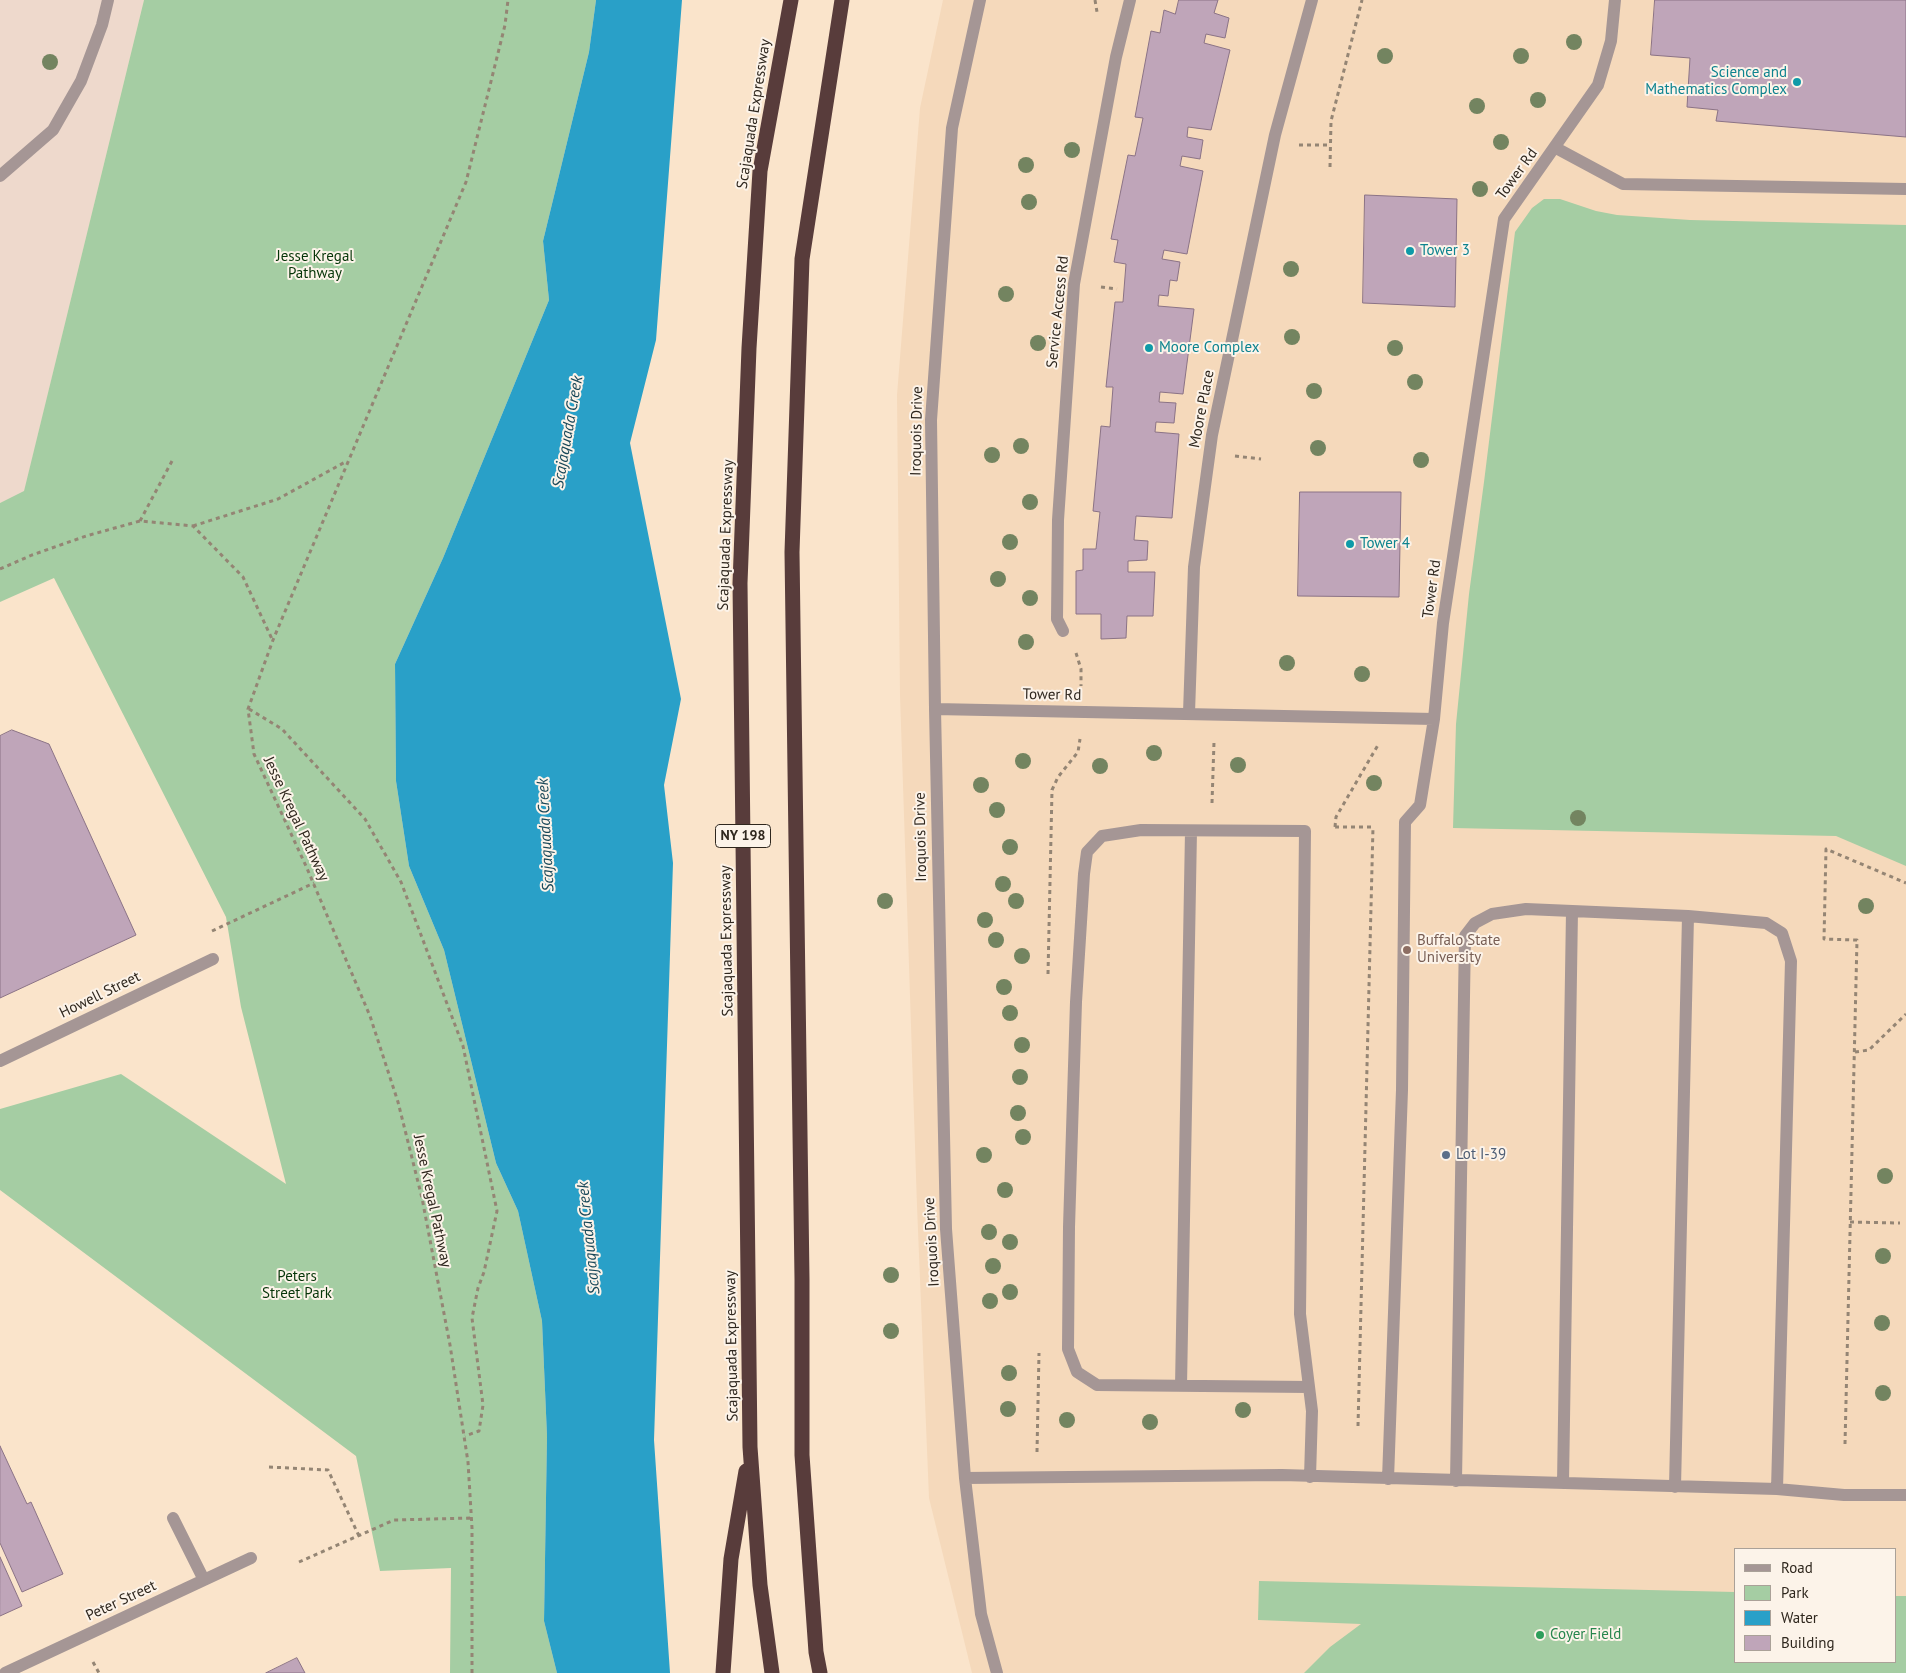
<!DOCTYPE html>
<html>
<head>
<meta charset="utf-8">
<style>
	body { margin:0 }
	#map { position:relative; width:1906px; height:1673px; overflow:hidden; background:#fae4cb; font-family:"PT Sans",sans-serif }
	canvas { display:block }
	.legend { position:absolute; left:1734px; top:1548px; width:162px; height:115px; box-sizing:border-box; background:#fcf3e9; border:1px solid #aaa198; margin:0; padding:6px 9px; list-style:none; font-size:15px; color:#2f271e }
	.legend li { display:flex; align-items:center; gap:10px; height:25px }
	.legend b { width:25px; border:1px solid #aaa198 }
</style>
</head>
<body>
<div id="map">
<canvas width="1906" height="1673"></canvas>
<ul class="legend">
<li><b style="height:6px;background:#a59695"></b>Road</li>
<li><b style="height:14px;background:#a5cda3"></b>Park</li>
<li><b style="height:14px;background:#29a0c8"></b>Water</li>
<li><b style="height:14px;background:#bfa5b9"></b>Building</li>
</ul>
</div>
<script>
const ctx = document.querySelector('canvas').getContext('2d');
ctx.lineJoin = 'round';
function paint(path, color) { ctx.fillStyle = color; ctx.fill(path, 'evenodd'); }
function strokePath(path, color, width, dash) { ctx.strokeStyle = color; ctx.lineWidth = width; ctx.lineCap = dash ? 'butt' : 'round'; ctx.setLineDash(dash || []); ctx.stroke(path); }
function label(font, color, halo, rows, align = 'center') {
  ctx.font = font + ' "PT Sans",sans-serif'; ctx.lineWidth = 4; ctx.setLineDash([]); ctx.textBaseline = 'middle'; ctx.strokeStyle = halo; ctx.fillStyle = color; for (const [text, x, y, turn = 0] of rows) {
    ctx.save(); ctx.translate(x, y); ctx.rotate((+turn || 0) * Math.PI / 180); ctx.textAlign = isNaN(turn) ? turn : align; if (halo) ctx.strokeText(text, 0, 0); ctx.fillText(text, 0, 0); ctx.restore();
  }
}
paint(new Path2D(`
	M0,0H144L24,492L0,503Z`), '#eed9cc');
paint(new Path2D(`
	M943,0H1906V1673H972L929,1498L917,1206L900,695L897,395L920,108ZM1735,1549H1895V1662H1735Z`), '#f5d9bb');
paint(new Path2D(`
	M144,0H596L589,52L543,241L549,300L443,558L395,664L396,781L409,866L444,950L496,1163L518,1211L542,1321L547,1436L544,1621L557,1673H450L451,1568L380,1571L356,1456L0,1190V1109L121,1074L286,1184L241,1007L226,917L54,578L0,602V503L24,491Z
	M1544,199H1560L1596,211L1617,215L1690,220L1906,225V866L1836,836L1453,828L1456,724L1469,594L1484,482L1515,232L1532,208Z
	M1259,1581L1735,1592V1662H1895V1596H1906V1673H1304L1330,1647L1361,1624L1258,1620Z`), '#a5cda3');
paint(new Path2D(`
	M596,0H682L656,340L630,443L681,699L664,785L673,863L654,1440L670,1673H557L544,1621L547,1436L542,1321L518,1211L496,1163L444,950L409,866L396,781L395,664L443,558L549,300L543,241L589,52Z`), '#29a0c8');
const building = new Path2D(`
	M1179,0H1218L1214,13L1229,18L1225,38L1206,34L1204,43L1230,50L1211,130L1188,127L1187,137L1203,140L1200,159L1182,156L1180,166L1203,171L1187,254L1164,250L1162,259L1180,262L1177,281L1170,280L1168,296L1159,295L1158,306L1194,309L1183,394L1160,392L1159,402L1176,403L1174,423L1156,422L1155,432L1179,434L1172,518L1136,516L1134,540L1148,541L1147,560L1128,561V572H1155L1153,616H1127L1126,638L1101,639V614H1076V571L1083,570V549H1096L1100,512L1093,511L1101,426L1110,427L1113,387H1106L1115,302H1123L1126,264L1114,262L1118,240L1111,239L1128,155L1135,156L1143,118L1135,117L1151,31L1160,33L1164,10L1175,14Z
	M1655,0H1906V137L1716,121L1718,110L1687,107L1690,58L1651,55Z
	M1365,195L1457,199L1455,307L1363,303Z
	M1300,492H1401L1399,597L1298,596Z
	M12,730L49,744L136,935L0,998V736Z
	M0,1446L27,1504L31,1502L63,1574L22,1592L0,1543Z
	M0,1557L22,1606L0,1616Z
	M297,1658L305,1673H266Z`);
paint(building, '#bfa5b9');
strokePath(building, '#8b7386', 1);
strokePath(new Path2D(`
	M1095,0L1097,12
	M1299,145H1330
	M1330,167L1331,121L1362,0
	M1101,287L1117,289
	M1235,456L1261,459
	M140,521L172,461
	M193,526L278,499L347,461
	M0,569L32,555L86,536L140,521L193,526L243,577L272,639
	M1076,653L1081,669V686
	M249,709L282,729L365,819L401,882L463,1046L497,1211L484,1272L478,1288L472,1318L483,1405L479,1431L465,1436
	M1212,803L1214,742
	M1335,827L1336,817L1378,745
	M1335,827H1373
	M212,931L314,883
	M1048,974L1052,790L1058,777L1078,752L1080,739
	M1855,1052L1869,1050L1906,1014
	M1850,1222L1900,1223
	M1358,1426L1373,827
	M1845,1444L1857,940L1824,939L1826,849L1906,883
	M1037,1452L1039,1353
	M269,1467L328,1470L359,1536
	M299,1562L394,1520L472,1518
	M93,1662L99,1673
	M472,1673V1528L468,1462L450,1345L422,1198L398,1102L370,1016L306,866L254,754L248,709L273,640L466,182L505,25L508,0`), '#948574', 3, [4, 4]);
strokePath(new Path2D(`
	M980,0L952,128L931,420L935,709L946,1229L965,1478L981,1614L997,1673
	M1556,148L1623,184L1906,189
	M0,176L53,130L81,81L102,25L108,0
	M1063,631L1057,619L1058,520L1074,284L1116,57L1130,0
	M935,709L1434,719L1443,623L1504,219L1598,85L1611,41L1615,0
	M1189,713L1194,567L1212,435L1275,135L1312,0
	M0,1061L213,959
	M1181,1386L1191,831
	M1309,1387L1097,1385L1077,1372L1068,1349L1069,1227L1076,1002L1084,874L1087,852L1102,836L1141,830L1305,831L1300,1314L1312,1411L1310,1477
	M965,1478L1282,1475L1777,1489L1844,1495H1906
	M1388,1479L1402,1090L1405,822L1420,805L1434,719
	M1456,1481L1465,936L1475,923L1492,914L1526,909L1688,916L1766,923L1782,933L1791,961L1777,1489
	M1563,1483L1572,911
	M1675,1487L1688,916
	M173,1518L204,1580
	M5,1673L251,1558`), '#a59695', 12);
strokePath(new Path2D(`
	M723,1673L731,1559L746,1471
	M772,1673L760,1585L750,1447L740,583L749,348L760,171L791,0
	M820,1673L816,1652L802,1455V1279L792,552L802,259L842,0`), '#583c3b', 15);
ctx.fillStyle = '#738460';
for (const [x, y] of [
	[1574,42],
	[1385,56],
	[1521,56],
	[50,62],
	[1538,100],
	[1477,106],
	[1501,142],
	[1072,150],
	[1026,165],
	[1480,189],
	[1029,202],
	[1291,269],
	[1006,294],
	[1292,337],
	[1038,343],
	[1395,348],
	[1415,382],
	[1314,391],
	[1021,446],
	[1318,448],
	[992,455],
	[1421,460],
	[1030,502],
	[1010,542],
	[998,579],
	[1030,598],
	[1026,642],
	[1287,663],
	[1362,674],
	[1154,753],
	[1023,761],
	[1238,765],
	[1100,766],
	[1374,783],
	[981,785],
	[997,810],
	[1578,818],
	[1010,847],
	[1003,884],
	[885,901],
	[1016,901],
	[1866,906],
	[985,920],
	[996,940],
	[1022,956],
	[1004,987],
	[1010,1013],
	[1022,1045],
	[1020,1077],
	[1018,1113],
	[1023,1137],
	[984,1155],
	[1885,1176],
	[1005,1190],
	[989,1232],
	[1010,1242],
	[1883,1256],
	[993,1266],
	[891,1275],
	[1010,1292],
	[990,1301],
	[1882,1323],
	[891,1331],
	[1009,1373],
	[1883,1393],
	[1008,1409],
	[1243,1410],
	[1067,1420],
	[1150,1422]
]) { ctx.beginPath(); ctx.arc(x, y, 8, 0, 2 * Math.PI); ctx.fill(); }
for (const [x, y, r, color] of [
	[1797,82,5,"#0f9aa8"],
	[1410,251,5,"#0f9aa8"],
	[1149,348,5,"#0f9aa8"],
	[1350,544,5,"#0f9aa8"],
	[1407,950,5,"#8d6e63"],
	[1446,1155,5,"#5c6f8a"],
	[1540,1635,5,"#2e9e5b"]
]) { const dot = new Path2D(); dot.arc(x, y, r, 0, 2 * Math.PI); ctx.fillStyle = color; ctx.fill(dot); strokePath(dot, '#fcf3e9', 2); }
for (const [x, y, w] of [
	[743,836,55]
]) { const box = new Path2D(); box.roundRect(x - w / 2, y - 11.5, w, 23, 4); ctx.fillStyle = '#fcf3e9'; ctx.fill(box); strokePath(box, '#2f271e', 1); }
label('bold 14px', '#2f271e', null, [
	["NY 198",743,836]
]);
label('15px', '#0d838f', '#fcf3e9', [
	["Science and",1787,73,"right"],
	["Mathematics Complex",1787,90,"right"],
	["Tower 3",1420,251],
	["Moore Complex",1159,348],
	["Tower 4",1360,544]
], 'left');
label('15px', '#2f271e', '#fcf3e9', [
	["Scajaquada Expressway",754,114,-81],
	["Tower Rd",1517,174,-54],
	["Service Access Rd",1058,312,-84],
	["Moore Place",1202,409,-79],
	["Iroquois Drive",917,431,-89],
	["Scajaquada Expressway",726,535,-88],
	["Tower Rd",1432,589,-82],
	["Tower Rd",1052,695,1],
	["Jesse Kregal Pathway",296,819,65],
	["Iroquois Drive",921,837,-91],
	["Scajaquada Expressway",727,941,-91],
	["Howell Street",100,995,-26],
	["Jesse Kregal Pathway",432,1201,78],
	["Iroquois Drive",932,1242,-93],
	["Scajaquada Expressway",732,1346,-91],
	["Peter Street",121,1601,-25]
]);
label('15px', '#053508', '#fcf3e9', [
	["Jesse Kregal",315,257],
	["Pathway",315,274],
	["Peters",297,1277],
	["Street Park",297,1294]
]);
label('15px', '#785e54', '#fcf3e9', [
	["Buffalo State",1417,941],
	["University",1417,958]
], 'left');
label('15px', '#4e5e75', '#fcf3e9', [
	["Lot I-39",1456,1155]
], 'left');
label('15px', '#27864d', '#fcf3e9', [
	["Coyer Field",1550,1635]
], 'left');
label('italic 16px', '#184758', '#fcf3e9', [
	["Scajaquada Creek",568,432,-80],
	["Scajaquada Creek",546,835,-93],
	["Scajaquada Creek",589,1238,-96]
]);
</script>
</body>
</html>
